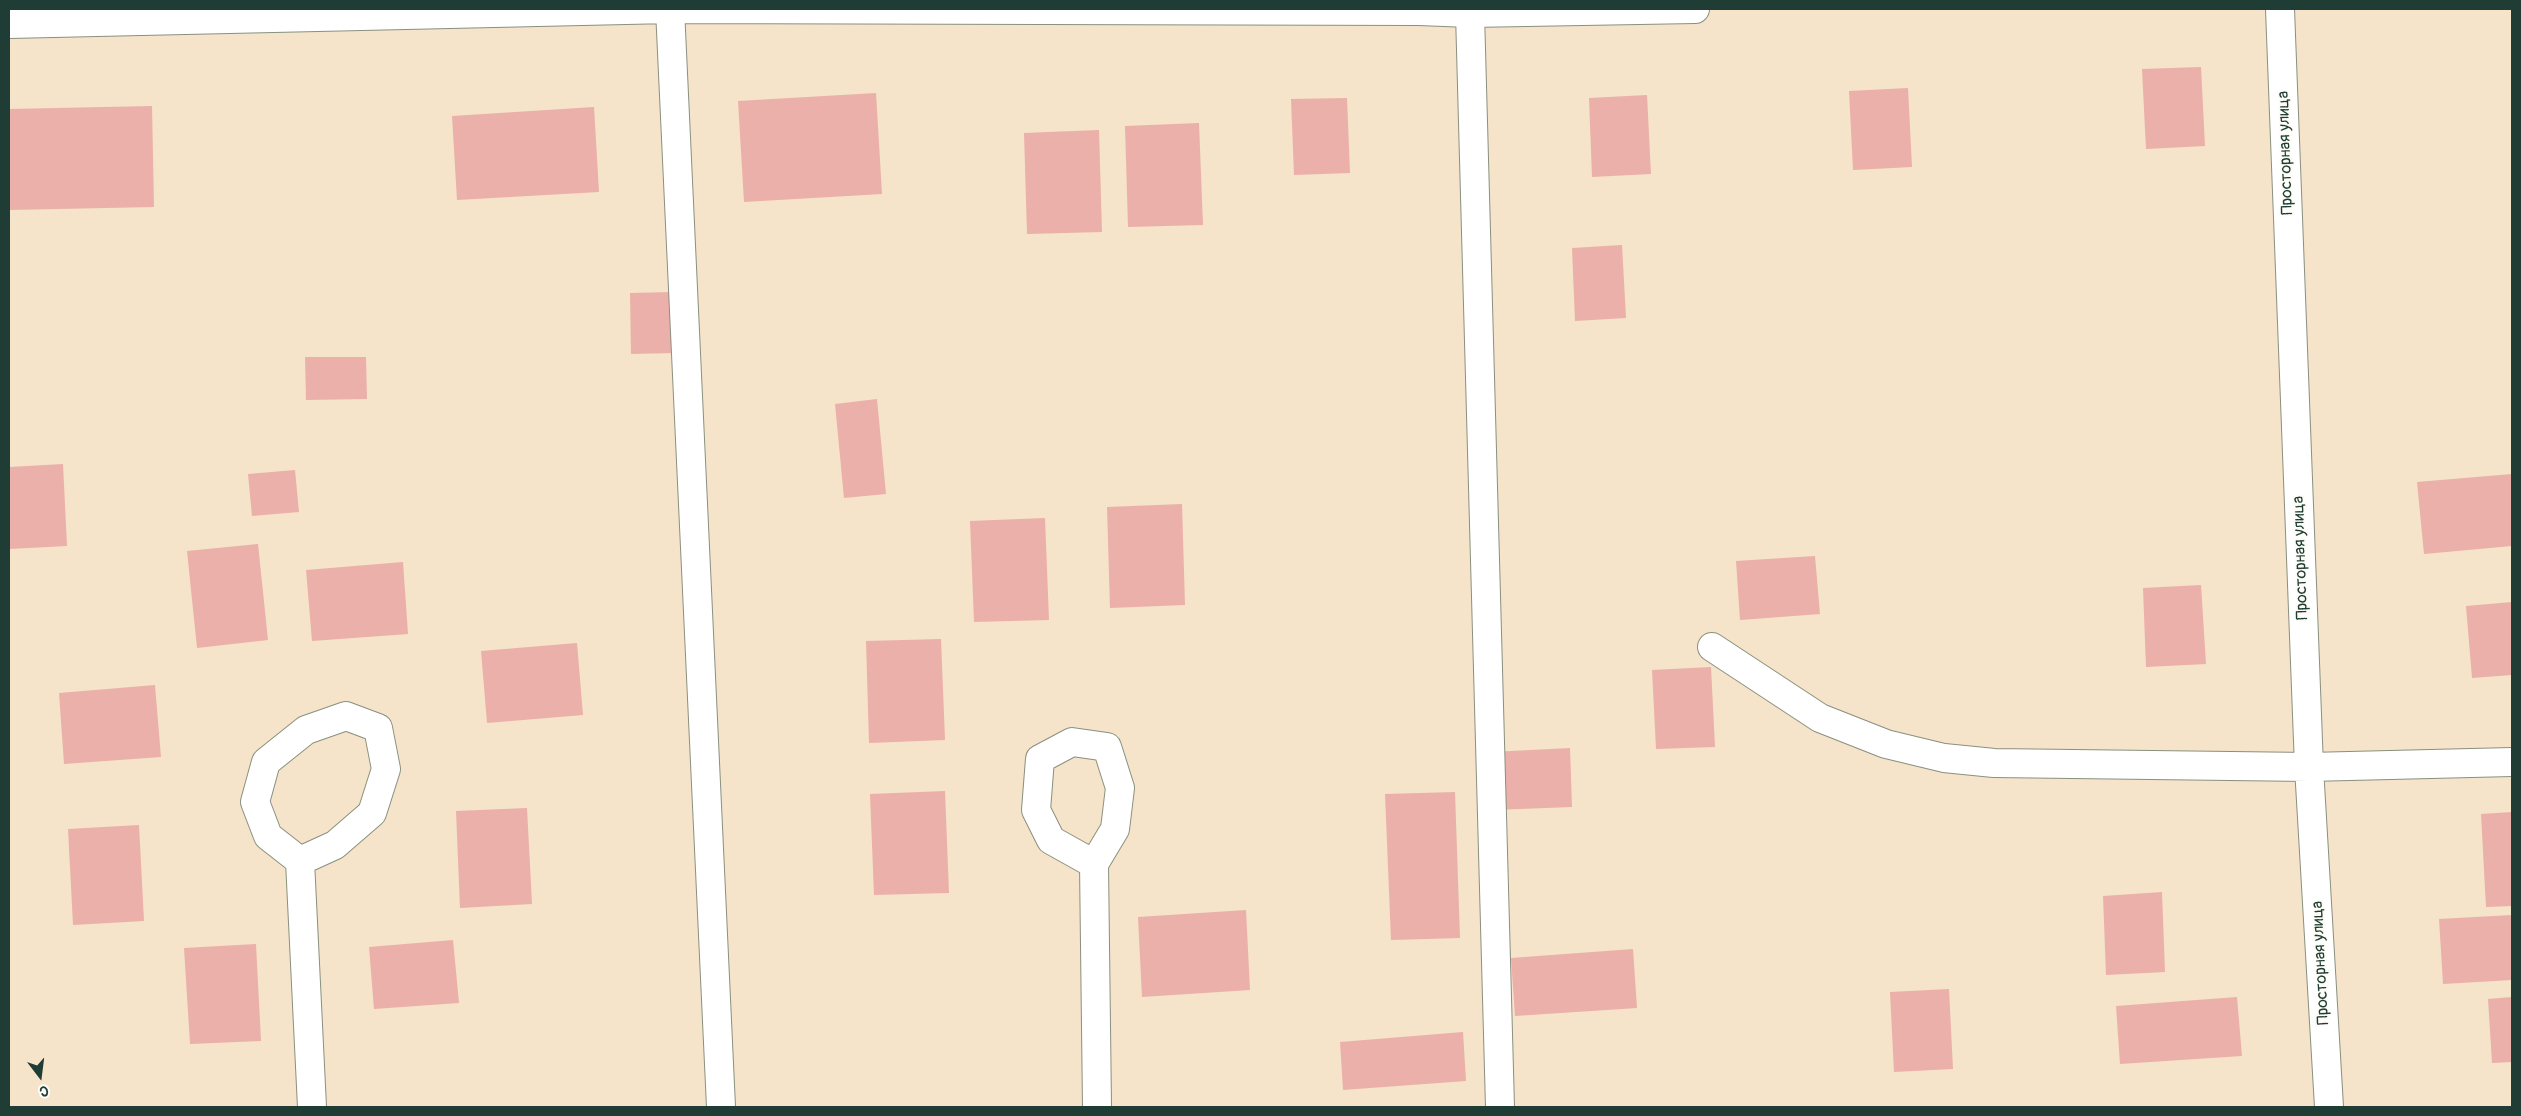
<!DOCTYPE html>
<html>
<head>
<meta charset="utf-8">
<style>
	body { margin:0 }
	#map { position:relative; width:2521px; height:1116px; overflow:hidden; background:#f5e3ca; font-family:Pangolin,sans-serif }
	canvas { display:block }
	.frame { position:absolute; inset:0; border:10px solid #1f3d34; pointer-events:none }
	.north { position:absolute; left:15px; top:1051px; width:50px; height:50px; -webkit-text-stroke:4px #fdfcf7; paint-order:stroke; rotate:165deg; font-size:14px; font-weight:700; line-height:20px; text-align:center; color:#1f3d34 }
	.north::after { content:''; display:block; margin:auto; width:18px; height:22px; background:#1f3d34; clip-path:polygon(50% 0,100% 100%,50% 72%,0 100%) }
</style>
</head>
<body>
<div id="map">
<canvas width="2521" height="1116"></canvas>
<div class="frame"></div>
<div class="north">С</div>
</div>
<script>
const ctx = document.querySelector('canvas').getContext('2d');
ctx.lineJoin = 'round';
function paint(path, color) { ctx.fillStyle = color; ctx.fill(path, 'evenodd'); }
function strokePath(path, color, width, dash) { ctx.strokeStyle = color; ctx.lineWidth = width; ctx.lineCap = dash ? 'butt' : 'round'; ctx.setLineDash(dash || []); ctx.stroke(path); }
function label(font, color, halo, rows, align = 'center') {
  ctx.font = font + ' Pangolin,sans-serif'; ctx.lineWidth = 4; ctx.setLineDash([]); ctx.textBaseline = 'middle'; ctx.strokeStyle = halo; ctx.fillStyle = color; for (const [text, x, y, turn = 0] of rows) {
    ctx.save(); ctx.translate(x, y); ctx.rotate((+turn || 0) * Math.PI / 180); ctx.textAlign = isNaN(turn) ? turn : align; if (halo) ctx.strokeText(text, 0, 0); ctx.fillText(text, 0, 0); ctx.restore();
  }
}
paint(new Path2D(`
	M2201,67L2205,146L2146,149L2142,69Z
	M1908,88L1912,167L1853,170L1849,91Z
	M876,93L882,194L744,202L738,101Z
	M1647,95L1651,174L1592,177L1589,98Z
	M1347,98L1350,173L1294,175L1291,99Z
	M152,106L154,207L9,210V109Z
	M594,107L599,192L457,200L452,116Z
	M1199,123L1203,225L1128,227L1125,126Z
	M1099,130L1102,232L1027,234L1024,133Z
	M1622,245L1626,318L1575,321L1572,248Z
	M672,292L674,353L631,354L630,293Z
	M305,357H366L367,399L306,400Z
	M877,399L886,494L844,498L835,404Z
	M63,464L67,546L9,549V467Z
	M295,470L299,512L252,516L248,474Z
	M2512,474V546L2424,554L2417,482Z
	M1182,504L1185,605L1110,608L1107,507Z
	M1045,518L1049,620L974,622L970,521Z
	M258,544L268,640L197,648L187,551Z
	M1815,556L1820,614L1740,620L1736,561Z
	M403,562L408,634L312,641L306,570Z
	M2201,585L2206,664L2146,667L2143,588Z
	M2512,602V675L2472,678L2466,606Z
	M941,639L945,740L869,743L866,641Z
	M577,643L583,715L487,723L481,651Z
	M1711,667L1715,747L1656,749L1652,670Z
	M155,685L161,757L64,764L59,693Z
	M1570,748L1572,807L1493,810L1491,752Z
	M945,791L949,893L874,895L870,794Z
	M1455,792L1460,938L1391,940L1385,794Z
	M527,808L532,904L460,908L456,811Z
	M2512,812V906L2486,907L2481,814Z
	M139,825L144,921L73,925L68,829Z
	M2162,892L2165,972L2106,975L2103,896Z
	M1246,910L1250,990L1142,997L1138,917Z
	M2512,915V980L2443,984L2439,919Z
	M453,940L459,1003L374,1009L369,947Z
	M256,944L261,1041L190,1044L184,948Z
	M1633,949L1637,1008L1515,1016L1511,958Z
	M1949,989L1953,1069L1894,1072L1890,992Z
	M2237,997L2242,1056L2120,1064L2116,1006Z
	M2512,997V1062L2492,1063L2488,999Z
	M1463,1032L1466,1081L1343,1090L1340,1042Z`), '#ebb0aa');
const minor = new Path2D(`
	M670,9L721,1107
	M2280,9L2309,767L2329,1107
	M1470,13L1500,1107
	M9,24L670,9L1419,11L1470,13L1695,9
	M1712,647L1820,718L1886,744L1944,758L1994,763L2309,767L2512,762
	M346,716L378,728L386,769L372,813L335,845L300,861L268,836L255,802L266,762L306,730Z
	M300,861L312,1107
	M1094,864L1051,840L1036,810L1040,759L1072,742L1107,747L1120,788L1115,829L1094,864L1097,1107`);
strokePath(minor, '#8a907f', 30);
strokePath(minor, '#fff', 28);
label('16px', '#1f3d34', '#fdfcf7', [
	["Просторная улица",2286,153,-92],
	["Просторная улица",2301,558,-92],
	["Просторная улица",2321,963,-93]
]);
</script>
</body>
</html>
